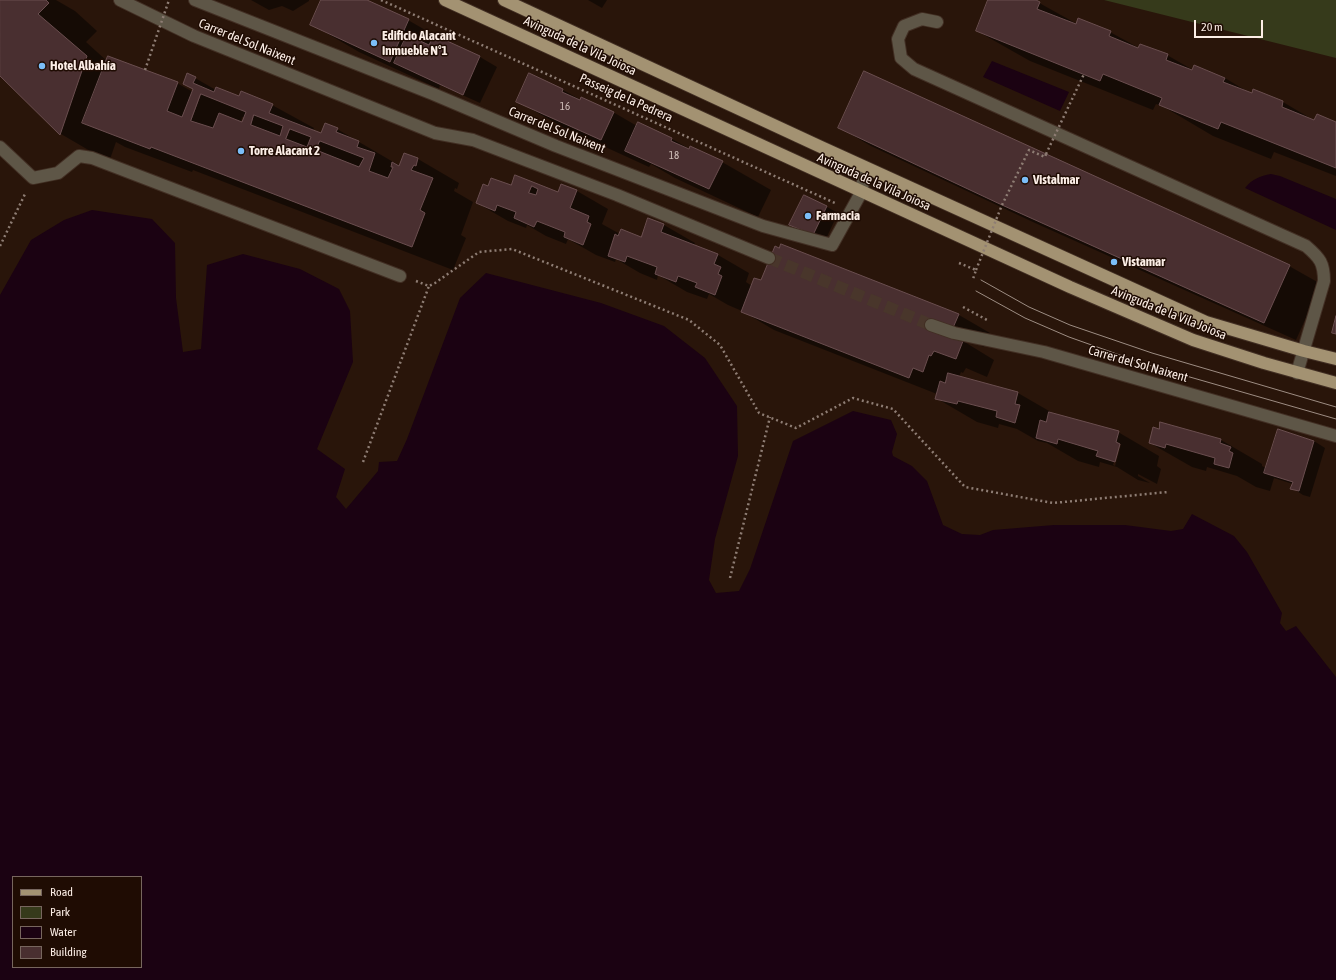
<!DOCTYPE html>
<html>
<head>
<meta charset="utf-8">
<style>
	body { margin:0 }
	#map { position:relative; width:1336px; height:980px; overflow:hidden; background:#29150a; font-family:"Asap Condensed",sans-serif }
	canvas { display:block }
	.legend { position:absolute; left:12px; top:876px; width:130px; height:92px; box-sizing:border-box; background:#1f0c03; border:1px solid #77665e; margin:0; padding:5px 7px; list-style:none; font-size:12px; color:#fceee6 }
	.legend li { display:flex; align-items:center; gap:8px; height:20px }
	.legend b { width:20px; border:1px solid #77665e }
	.scale { position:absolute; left:1194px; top:20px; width:69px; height:18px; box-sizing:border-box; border:2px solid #fceee6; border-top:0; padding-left:5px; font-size:12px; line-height:14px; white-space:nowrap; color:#fceee6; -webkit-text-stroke:3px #1f0c03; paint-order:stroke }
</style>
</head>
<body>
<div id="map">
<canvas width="1336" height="980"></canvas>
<ul class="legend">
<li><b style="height:5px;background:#a39272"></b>Road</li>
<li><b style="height:11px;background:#363a1b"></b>Park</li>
<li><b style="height:11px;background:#1b0212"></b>Water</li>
<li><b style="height:11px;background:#492f30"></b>Building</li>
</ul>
<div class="scale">20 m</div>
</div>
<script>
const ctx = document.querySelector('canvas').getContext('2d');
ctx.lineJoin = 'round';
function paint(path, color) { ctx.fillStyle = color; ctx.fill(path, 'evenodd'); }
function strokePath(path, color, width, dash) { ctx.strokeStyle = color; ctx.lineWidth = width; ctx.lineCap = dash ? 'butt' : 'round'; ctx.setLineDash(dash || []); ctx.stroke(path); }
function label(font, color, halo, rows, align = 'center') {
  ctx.font = font + ' "Asap Condensed",sans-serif'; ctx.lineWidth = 3; ctx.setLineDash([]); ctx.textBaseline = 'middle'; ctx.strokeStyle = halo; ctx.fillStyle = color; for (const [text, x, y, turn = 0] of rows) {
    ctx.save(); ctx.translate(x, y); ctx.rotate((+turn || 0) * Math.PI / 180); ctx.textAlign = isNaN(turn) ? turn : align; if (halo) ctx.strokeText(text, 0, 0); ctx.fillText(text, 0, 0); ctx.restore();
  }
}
paint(new Path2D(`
	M1104,0H1336V58Z`), '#363a1b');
paint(new Path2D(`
	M992,61L1069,92L1060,111L983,77Z
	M1271,174L1280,176L1336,199V230L1245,188C1252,179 1260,176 1271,174Z
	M92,210L152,219L175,243L176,298L183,352L201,349L207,265L243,254L300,269L339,289L350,311L353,362L317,449L345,469L336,497L346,509L378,471L379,462L397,461L407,439L460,298L486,273L601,303L664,326L705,358L737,406L738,456L715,539L709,580L716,593L739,591L750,569L793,441L853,411L891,420L897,434L892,452L893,456L912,466L927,481L943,525L962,534L980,535L993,530L1054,525H1125L1171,531L1183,529L1192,514L1234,536L1247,552L1282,613L1280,623L1286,631L1296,626L1336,677V980H0V295L31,240L64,220ZM13,877H141V967H13Z`), '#1b0212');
paint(new Path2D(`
	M0,0H56L75,11L97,31L86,42L107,61L177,83L193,92L194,89L184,84L195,78L216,90L239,97L272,105L314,128L313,131L321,134L337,129L400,166L405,154L418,159L459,183L457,189L455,188L454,191L473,202L461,235L466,238L453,270L193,170L192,172L125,147L116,142L109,162L61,134L0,75ZM242,117L244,118L242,123L241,122Z
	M251,0H309V1L293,11L282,6L269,10Z
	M322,0H364L408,20L439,38L480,57L497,67L480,103L440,85L439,89L359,52L311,24Z
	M588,0H607L602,8Z
	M989,0H1034L1077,24L1110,32L1139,48L1167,55L1193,70L1225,78L1253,95L1254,91L1283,102L1315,121L1336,123V176L1274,152L1271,159L1213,136L1164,107L1156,104L1153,110L1030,61L977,31Z
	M529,74L563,90L581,100L613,112L637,126L638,123L672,139L690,149L722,162L771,190L758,217L675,178L651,164L649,167L566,129L517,101Z
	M840,128L1289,266L1321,284L1296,340L1035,223L871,146Z
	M516,176L558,193L562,185L577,191L608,209L602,224L620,234L642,238L649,219L664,225L695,243L694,246L718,255L749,273L746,282L752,286L762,281L781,246L959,315L990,333L984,347L964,339L963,341L994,360L987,377L966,368L963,373L961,372L959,377L1018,393L1056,415L1118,432L1159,456L1157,466L1161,469L1157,484L1138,474V476L1150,483L1138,480L1117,467L1100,462L1099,467L1078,461L1047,443L1038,441L1017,429L999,424L998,428L977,422L936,398L937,394L774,330L742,311L728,305L709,294L707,299L687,292L658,275L657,280L640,273L616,259L615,262L596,255L568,239L566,244L546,236L527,225L526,228L508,221L477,203L488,187H511ZM1119,444H1121L1115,466L1113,465Z
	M827,207L838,213L825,241L802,231L790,225Z
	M1278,430L1314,441L1325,448L1310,497L1303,495L1292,488L1293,484L1274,478L1270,491L1256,487L1237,476L1207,467L1206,471L1192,467L1150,443L1221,440L1262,464V466L1266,468Z`), '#0007');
const building = new Path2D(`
	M0,0H46L49,3L38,14L87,56L60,135L0,76Z
	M321,0H367L409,19L390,62L310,25Z
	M988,0H1036L1040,2L1037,9L1076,24L1078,18L1111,31L1109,36L1138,48L1140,44L1168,54L1166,60L1192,70L1194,65L1225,78L1223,82L1252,93L1253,89L1283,101L1282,107L1314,120L1317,114L1336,122V168L1221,122L1218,129L1159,105L1162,98L1103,74L1100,81L976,31Z
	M407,35L429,45L434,35L480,56L463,95L394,63Z
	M108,56L178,82L167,111L182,117L193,89L183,84L187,73L196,77L193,83L214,92L216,87L239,96L241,91L273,104L269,113L321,133L325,123L338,128L336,132L359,141L357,147L375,153L369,171L388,178L393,167H391L392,162L399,166L404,153L418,158L416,166L414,165L411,170L433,178L420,210L425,213L412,247L151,147L150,149L82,123ZM201,94L246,112L242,122L219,113L213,128L191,121ZM254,115L283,126L280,136L251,125ZM290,129L311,137L307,147L286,139ZM320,141L364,158L359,167L316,150Z
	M864,71L1290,265L1264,323L1002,205L838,128Z
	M529,73L563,89L562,92L580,100L581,97L614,112L601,140L516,102Z
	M638,122L672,138L671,141L689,149L690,146L723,161L709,189L625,151Z
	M515,175L558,192L561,184L577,190L570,208L589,216L587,222L591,224L583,245L564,237L565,232L537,221L534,227L514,218L516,212L497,205L495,211L476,203L483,184L488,186L491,178L511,185ZM532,186L538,189L536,195L529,193Z
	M804,195L827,206L813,235L789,225Z
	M648,218L664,224L661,232L718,254L714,264L721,267L718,274L722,276L715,295L695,287L697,283L678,276L676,282L655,274L657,267L627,256L625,262L608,256L615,234L618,236L621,229L641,237Z
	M781,244L959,314L952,330L963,341L956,359L934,351L931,356L929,355L923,372L913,368L909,378L741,312L754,278L761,280L775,246L779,248Z
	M1336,316V334L1332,333Z
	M948,373L1018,392L1015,404L1020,405L1015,423L996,417L997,411L958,401L957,404L935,399L940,381L945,383Z
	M1049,412L1119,431L1116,442L1120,444L1115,462L1096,456L1098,451L1058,439L1057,444L1036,438L1040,420L1046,422Z
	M1160,422L1221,439L1220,443L1231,447L1229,451L1233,453L1229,468L1214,464L1215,458L1166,444L1165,448L1149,443L1153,427L1159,429Z
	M1278,429L1314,441L1299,491L1290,489L1293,482L1264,473Z`);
paint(building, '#492f30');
strokePath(building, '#6a4e4f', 1);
strokePath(new Path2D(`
	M769,258L931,325`), '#49362b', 12, [12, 6]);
const minor = new Path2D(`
	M120,0L194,36L435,133L473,140L617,195L769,258
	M195,0L433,94L556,146L763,226L832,245L862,191L864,167
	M937,22L922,19L904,26L898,39L901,58L914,69L1306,246C1320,258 1324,263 1324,281L1297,373
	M0,147L33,178L58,173L79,156L92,158L400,276
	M931,325L954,333L1044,352L1336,436`);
const major = new Path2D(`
	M445,0L1070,287L1193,340L1264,363L1336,383
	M504,0L821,147L1206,322L1304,351L1336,359`);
strokePath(minor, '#422f24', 14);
strokePath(major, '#422f24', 14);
strokePath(new Path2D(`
	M381,0L835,203
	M1002,205L1029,150L1045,157L1046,154
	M0,246L25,194
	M959,263L976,270L973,279
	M416,281L429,286L435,283L479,252L512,249L689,320L720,345L759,413L796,428L853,398L893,409L965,487L1053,503L1168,492
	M963,307L989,321
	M363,462L429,286
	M730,578L770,417`), '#8e7d74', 2.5, [2, 3]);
strokePath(minor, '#5e5647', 12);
strokePath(major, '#a39272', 12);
strokePath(new Path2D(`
	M981,280L1029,307L1070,325L1152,353L1336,407
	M976,291L1025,318L1069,337L1148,365L1336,419`), '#9d8d83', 1);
strokePath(new Path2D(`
	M145,70L169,0
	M1046,154L1084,74
	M976,270L1002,205`), '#8e7d74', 2.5, [2, 3]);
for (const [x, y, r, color] of [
	[374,43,4,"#7bbef8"],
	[42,66,4,"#7bbef8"],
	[241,151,4,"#7bbef8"],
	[1025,180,4,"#7bbef8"],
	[808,216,4,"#7bbef8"],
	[1114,262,4,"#7bbef8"]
]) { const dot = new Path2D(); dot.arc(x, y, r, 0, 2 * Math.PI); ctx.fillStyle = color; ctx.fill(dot); strokePath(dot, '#1f0c03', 1.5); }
label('11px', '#cfbeb8', null, [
	["16",565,107],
	["18",674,156]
]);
label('bold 13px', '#fceee6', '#1f0c03', [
	["Edificio Alacant",382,36],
	["Inmueble N°1",382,51],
	["Hotel Albahía",50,66],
	["Torre Alacant 2",249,151],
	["Vistalmar",1033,180],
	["Farmacia",816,216],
	["Vistamar",1122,262]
], 'left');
label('13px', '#fceee6', '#1f0c03', [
	["Carrer del Sol Naixent",247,42,22],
	["Avinguda de la Vila Joiosa",580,46,25],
	["Passeig de la Pedrera",626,98,24],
	["Carrer del Sol Naixent",557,130,22],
	["Avinguda de la Vila Joiosa",874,182,24],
	["Avinguda de la Vila Joiosa",1169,313,22],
	["Carrer del Sol Naixent",1138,364,16]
]);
</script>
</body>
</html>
